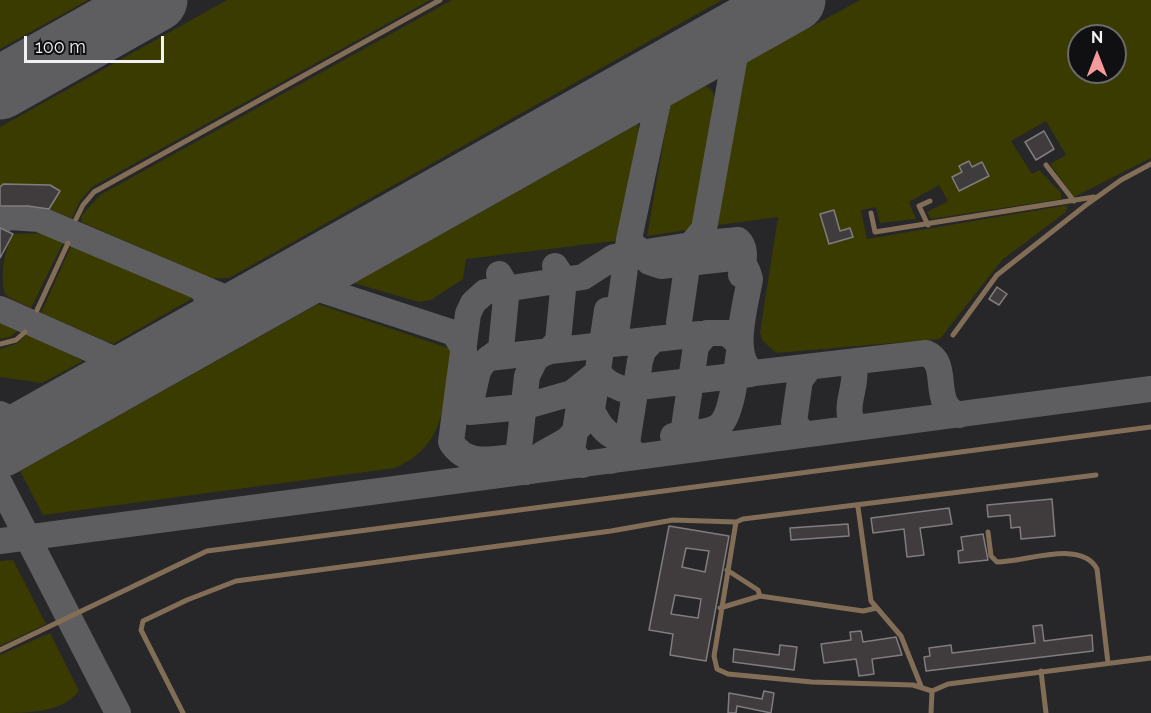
<!DOCTYPE html>
<html>
<head>
<meta charset="utf-8">
<style>
	body { margin:0 }
	#map { position:relative; width:1151px; height:713px; overflow:hidden; background:#272629; font-family:Raleway,sans-serif }
	canvas { display:block }
	.north { position:absolute; left:1067px; top:24px; width:60px; height:60px; box-sizing:border-box; background:#100f11; border:2px solid #6a696b; border-radius:50%; rotate:0deg; font-size:16px; font-weight:700; line-height:24px; text-align:center; color:#f1f1f3 }
	.north::after { content:''; display:block; margin:auto; width:21px; height:27px; background:#f59b9d; clip-path:polygon(50% 0,100% 100%,50% 72%,0 100%) }
	.scale { position:absolute; left:24px; top:36px; width:140px; height:27px; box-sizing:border-box; border:3px solid #f1f1f3; border-top:0; padding-left:8px; font-size:18px; line-height:21px; white-space:nowrap; color:#f1f1f3; -webkit-text-stroke:4px #100f11; paint-order:stroke }
</style>
</head>
<body>
<div id="map">
<canvas width="1151" height="713"></canvas>
<div class="north">N</div>
<div class="scale">100 m</div>
</div>
<script>
const ctx = document.querySelector('canvas').getContext('2d');
ctx.lineJoin = 'round';
function paint(path, color) { ctx.fillStyle = color; ctx.fill(path, 'evenodd'); }
function strokePath(path, color, width, dash) { ctx.strokeStyle = color; ctx.lineWidth = width; ctx.lineCap = dash ? 'butt' : 'round'; ctx.setLineDash(dash || []); ctx.stroke(path); }
paint(new Path2D(`
	M0,0H88L0,49Z
	M227,0H430L92,187L80,201L72,218L42,207L0,206V127Z
	M452,0H722L229,278H211L81,222L82,215L100,195Z
	M860,0H1151V158L1074,197L1050,164L1066,155L1046,121L1011,141L1032,174L1039,170L1061,193V199L931,219L927,212L948,201L939,185L909,202L916,219L880,223L876,207L861,210L867,239L1068,205L1066,212L1002,260L940,339L776,353L762,340L760,332L778,217L718,225V211L743,64ZM1079,36H1115V72H1079Z
	M706,86L713,92L717,104L693,229L647,236L670,105Z
	M638,124L639,133L615,241L466,259L463,279L431,300L419,302L354,283Z
	M45,233L64,241L31,308C24,304 11,300 5,294C0,277 4,250 13,234Z
	M72,244L193,298L113,344L41,313Z
	M318,304L451,349C443,401 449,444 395,468L43,515L20,471Z
	M0,319L20,329L10,337L0,339Z
	M28,333L83,361L42,383L0,377V349L18,343Z
	M13,560L46,624L0,646V561Z
	M50,633L79,691C63,713 27,713 0,713V655Z`), '#3a3b01');
strokePath(new Path2D(`
	M704,51L727,34L738,14
	M739,51L754,27L783,6
	M624,95H642L653,108L654,115
	M0,221L10,217L39,219L228,299L252,300L288,287L316,288L454,333L464,349
	M691,245L704,229L745,0
	M637,248L649,262L661,266L733,258C744,263 747,267 750,279C746,304 729,358 754,373L926,353C952,363 929,405 959,415
	M336,293L327,282L331,265L354,247
	M0,309L115,360L136,364L151,361
	M607,310L592,410C600,428 608,436 627,443L623,451L611,461
	M197,335C214,321 214,304 200,287
	M690,335L681,330L679,322L688,260L698,244L738,240C748,249 743,263 741,275
	M625,343L616,334L629,239L659,97L662,87L676,67
	M548,352L558,341L564,280L555,266
	M489,358L700,334
	M848,362L854,366C858,387 842,407 854,426L860,427
	M582,386L572,451L583,465
	M458,391L459,402L470,412L523,407L572,393L597,373L609,383L622,389L751,374
	M92,394C106,383 113,376 107,358L98,352
	M471,402L478,371L483,363L501,349L507,287L499,274
	M0,414L19,423H42
	M809,434L803,433L794,422L800,380L810,367
	M673,436C687,433 707,434 719,426C733,415 737,364 740,345L727,333H707L696,346L683,434L691,447L698,449
	M0,454L15,438
	M542,454L567,440L581,425
	M634,456L627,443L640,361L643,351L654,339
	M512,457C489,460 465,465 451,442L468,314L473,303L485,292L583,277L614,257L698,244
	M526,472L518,457L527,376L536,358L545,353
	M0,484L118,713
	M0,541L1151,389`), '#5e5d60', 26);
strokePath(new Path2D(`
	M0,88L156,0
	M0,446L794,0`), '#5e5d60', 63);
const building = new Path2D(`
	M1044,131L1054,149L1036,160L1025,142Z
	M969,161L972,167L982,162L989,176L959,191L952,177L962,172L959,166Z
	M3,184L50,185L60,191L49,209L28,206H0V187Z
	M834,210L840,231L850,228L853,237L829,244L820,214Z
	M0,228L13,234L0,258Z
	M997,287L1007,294L999,305L989,299Z
	M1052,499L1055,536L1021,539L1020,527L1011,528L1010,515L988,517L987,505Z
	M949,508L952,524L920,528L924,555L907,557L904,529L873,533L871,518Z
	M848,524L849,536L791,540L790,528Z
	M669,526L729,536L706,661L670,655L673,634L649,630ZM686,548L709,551L705,572L682,567ZM675,595L701,599L698,618L671,614Z
	M983,534L988,560L959,563L958,551L963,550L961,537Z
	M1042,625L1044,641L1092,635L1093,651L926,671L924,657L930,656L929,648L951,645L952,653L1035,643L1033,626Z
	M861,631L863,642L896,637L902,655L872,659L874,674L859,676L856,659L824,663L821,644L851,640L850,632Z
	M780,645L797,647L794,670L733,662L734,649L779,655Z
	M764,691L774,693L771,713L737,706L736,713H728L729,693L762,699Z`);
paint(building, '#403c3d');
strokePath(building, '#817c7e', 1.5);
strokePath(new Path2D(`
	M1046,165L1074,201
	M871,213L875,232L1094,197
	M76,219L83,205L94,192L440,0
	M928,225L919,206L930,201
	M37,310L68,243
	M953,335L997,275L1086,205L1121,180L1151,164
	M0,344L16,340L25,332
	M858,507L871,601L901,636L921,686
	M988,532L991,556L997,562C1025,562 1082,539 1097,569L1108,663
	M760,596L863,611L877,608
	M720,608L760,596L758,590L727,570
	M0,650L207,551L1151,427
	M1041,671L1046,713
	M932,691L913,685L812,682L728,674L717,669L714,656L736,522L743,519L1096,475
	M183,713L141,630L143,621L187,600L236,581L611,531L673,520L736,522
	M931,713L932,691L948,684L1151,658`), '#826e56', 5);
</script>
</body>
</html>
